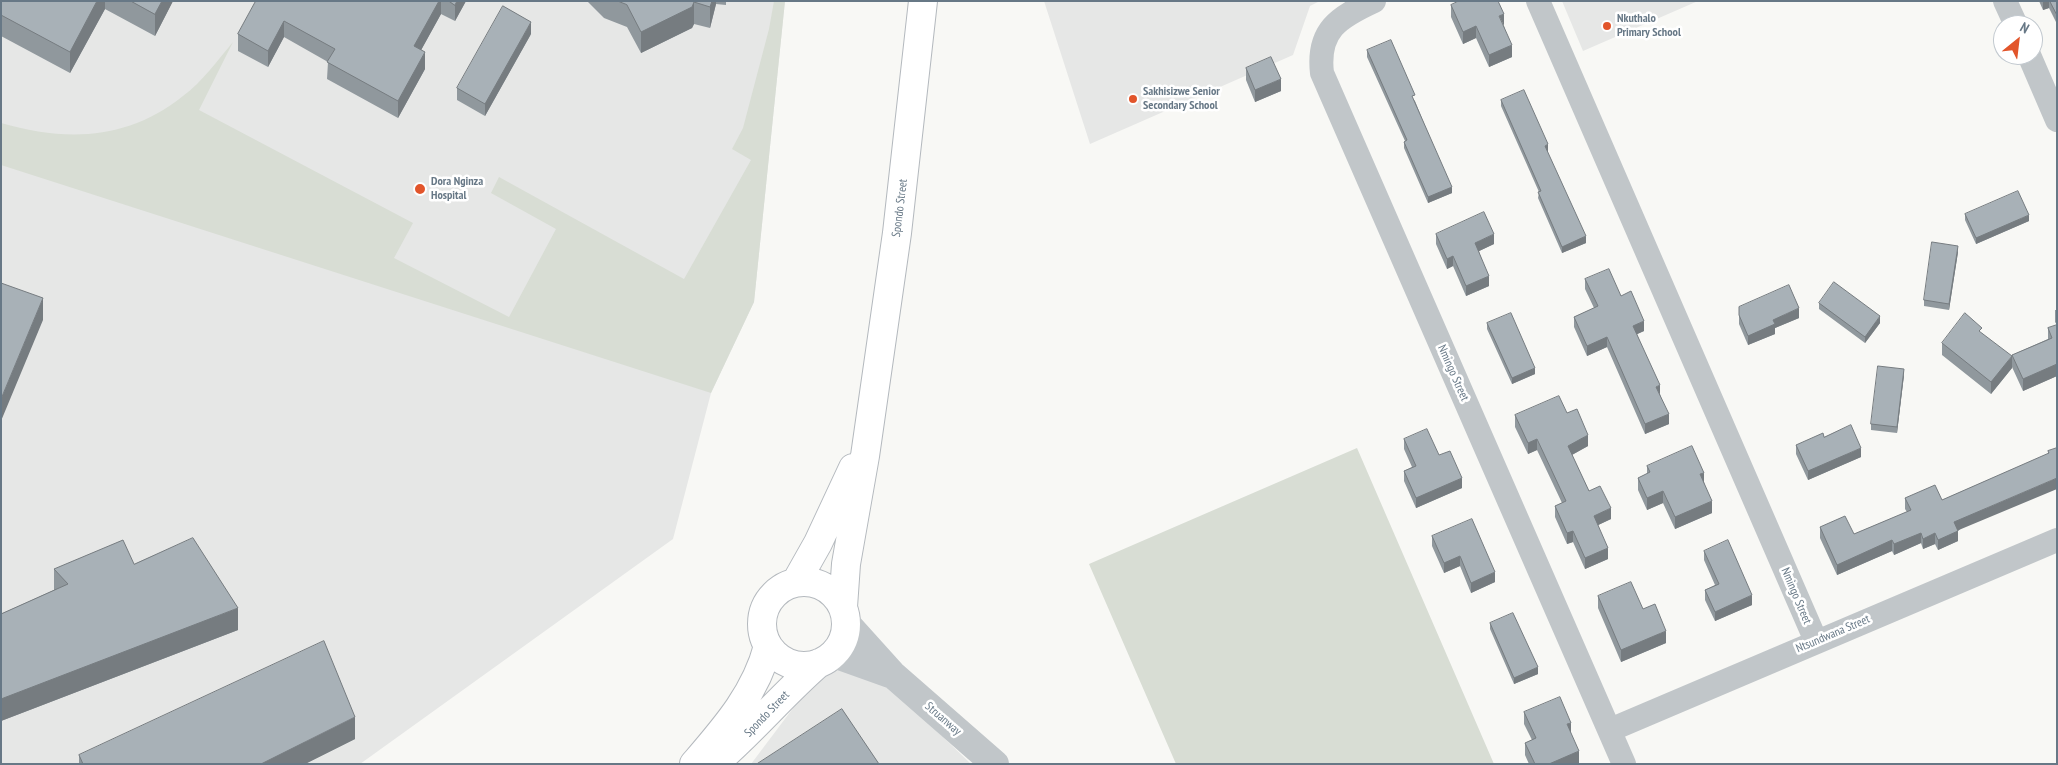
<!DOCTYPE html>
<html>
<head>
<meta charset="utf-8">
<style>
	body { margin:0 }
	#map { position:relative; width:2058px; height:765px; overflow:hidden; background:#f8f8f5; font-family:"PT Sans Narrow",sans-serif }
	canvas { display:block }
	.frame { position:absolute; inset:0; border:2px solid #677886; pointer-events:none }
	.north { position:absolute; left:1993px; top:15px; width:50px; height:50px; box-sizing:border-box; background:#fff; border:1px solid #c2c9cf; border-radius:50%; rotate:29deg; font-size:14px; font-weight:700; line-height:20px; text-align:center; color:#677886 }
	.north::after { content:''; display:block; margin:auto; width:18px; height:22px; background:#e2552b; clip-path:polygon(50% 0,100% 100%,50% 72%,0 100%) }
</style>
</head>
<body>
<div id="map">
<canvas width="2058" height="765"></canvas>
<div class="frame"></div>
<div class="north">N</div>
</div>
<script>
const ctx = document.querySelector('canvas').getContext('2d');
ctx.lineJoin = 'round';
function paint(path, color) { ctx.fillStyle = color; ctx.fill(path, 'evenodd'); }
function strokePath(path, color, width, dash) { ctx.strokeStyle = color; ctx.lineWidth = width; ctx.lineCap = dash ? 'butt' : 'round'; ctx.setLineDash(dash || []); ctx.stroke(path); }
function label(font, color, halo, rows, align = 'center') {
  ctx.font = font + ' "PT Sans Narrow",sans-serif'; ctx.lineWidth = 5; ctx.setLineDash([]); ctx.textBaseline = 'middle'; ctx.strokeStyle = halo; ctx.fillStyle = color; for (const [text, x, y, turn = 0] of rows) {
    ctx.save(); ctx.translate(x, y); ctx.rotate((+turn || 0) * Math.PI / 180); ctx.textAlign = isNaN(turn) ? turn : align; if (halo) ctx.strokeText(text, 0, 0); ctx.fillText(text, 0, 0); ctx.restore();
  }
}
paint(new Path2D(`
	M1,1H785L754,302L711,393L673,539L360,764H1Z
	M1044,1H1320L1310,6L1293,55L1090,144Z
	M1562,1H1698L1583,51Z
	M830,659L885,681L971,764H751Z`), '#e6e7e6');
paint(new Path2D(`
	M774,1H785L754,302L711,393L1,165V123C67,142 128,140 183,96C203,81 217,61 233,42L199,110L413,223L394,258L509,317L556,229L491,193L499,177L684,279L751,160L732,149L743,128L769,29Z
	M1357,448L1494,764H1176L1089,564Z`), '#d8ddd4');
const secondary = new Path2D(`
	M762 624a42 42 0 1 1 84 0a42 42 0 1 1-84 0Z
	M796,582L818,543L853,468
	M843,607L846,564L865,456L897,233L923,1
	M694,764C725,728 756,693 768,646
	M714,764C751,733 782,695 819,663`);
strokePath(secondary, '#b4b9be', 30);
strokePath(new Path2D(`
	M1374,1C1339,17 1317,30 1322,73L1624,764
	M1538,1L1816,641
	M2005,1L2016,25
	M2029,55L2057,120
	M1610,730L2057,540`), '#c1c6c9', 24);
strokePath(new Path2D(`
	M846,623L892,674L995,764
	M834,654L890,674`), '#c1c6c9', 28);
strokePath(secondary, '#fff', 28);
paint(new Path2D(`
	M1,1H173L155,36L105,9L70,73L1,36Z
	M256,1H466L455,21L441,14L421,50L425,69L398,118L327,79L328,62L284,37L268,67L238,51V34Z
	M587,1H726V5L716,4L710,28L694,24L692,28L641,53L627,27L604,18Z
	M2039,1H2057V24L2049,8L2043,10Z
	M1451,5L1504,26L1512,57L1489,67L1476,38L1463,44L1451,17Z
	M531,34L485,116L457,100V88Z
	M1367,50L1415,101L1452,193L1428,203L1404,148V142L1405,141L1367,57Z
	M1246,68L1281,91L1255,102L1246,80Z
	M1501,100L1548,151H1547L1586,243L1562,253L1538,198L1539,192L1501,106Z
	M1965,214L2029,221L1976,244L1965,220Z
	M1436,234L1494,244L1479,251L1489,286L1466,296L1453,266L1447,269L1436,244Z
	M1958,252L1949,310L1924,306V300Z
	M1585,279L1621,296L1644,331L1637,334L1660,394L1669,424L1645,434L1607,347L1587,356L1574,327V317L1594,308L1585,289Z
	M1819,303L1880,323L1865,343L1819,309Z
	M1739,307L1799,318L1775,328V334L1748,345L1739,324Z
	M2055,310H2057V376L2023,391L2012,367V355L2048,339V328L2057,325L2055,322Z
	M1487,323L1535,374L1512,384L1487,329Z
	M1982,333L2012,368L1991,394L1942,355V343Z
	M1904,375L1897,433L1871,430V424Z
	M1567,413L1588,446L1572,455L1589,491L1611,519L1598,525L1608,559L1585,569L1573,542L1567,544L1555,517V506L1562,503L1537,450L1528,454L1515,427V415Z
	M1404,439L1439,455L1462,488L1416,508L1404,481V471L1412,467L1404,449Z
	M1796,445L1861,457L1808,480L1796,454Z
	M2057,448L1958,531V541L1938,550L1935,544L1923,549L1921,543L1894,555L1892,551L1837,575L1820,538V527L1854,534L1907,512L1905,509V498L1942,500L2048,454V451Z
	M1647,466L1704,482L1712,513L1675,529L1663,503L1647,510L1638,490V478L1647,474Z
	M1432,536L1495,582L1471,593L1460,566L1444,573L1432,546Z
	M1704,551L1752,605L1715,621L1705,600V590L1715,585L1704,560Z
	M134,564L238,630L1,721V614L54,590V569Z
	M1598,596L1643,609L1666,643L1621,662L1598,608Z
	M1490,623L1538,674L1514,684L1490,629Z
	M1524,712L1571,734L1579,763L1577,764H1529L1525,755V743L1532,740L1524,724Z
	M355,739L305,764H79V755Z`), '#90989d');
paint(new Path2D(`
	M97,1H105V9L70,73V52Z
	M162,1H173L155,36V14Z
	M439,1H441V14L414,63V46Z
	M457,1H466L455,21V5Z
	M712,1H716V4L710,28V7Z
	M2043,1H2049V8L2043,10Z
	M694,2V24L692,28L641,53V32Z
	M1504,14V26L1499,16Z
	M284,21V37L268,67V51Z
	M531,22V34L485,116V104Z
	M1476,26V38L1463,44V32Z
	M1512,45V57L1489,67V55Z
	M425,52V69L398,118V101Z
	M1281,79V91L1255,102V90Z
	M1548,144V151L1545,152V146Z
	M1452,187V193L1428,203V197Z
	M2029,215V221L1976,244V238Z
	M1494,234V244L1475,253V243Z
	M1586,236V243L1562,253V247Z
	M1958,246V252L1949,310V304Z
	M1453,256V266L1447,269V259Z
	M1489,276V286L1466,296V286Z
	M43,298V320L1,421V399Z
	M1799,308V318L1775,328V334L1748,345V336L1773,320Z
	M1880,316V323L1865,343V337Z
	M1644,321V331L1633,336V326Z
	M1607,337V347L1587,356V346Z
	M2012,356V368L1991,394V382Z
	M2057,364V376L2023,391V379Z
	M1535,368V374L1512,384V378Z
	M1904,369V375L1897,433V427Z
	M1660,385V395L1656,387Z
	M1669,414V424L1645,434V424Z
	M1588,435V446L1568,457V446Z
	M1537,439V450L1528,454V443Z
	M1861,448V457L1808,480V471Z
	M1704,473V485L1700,474Z
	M1462,478V488L1416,508V498Z
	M2057,478V489L1954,532V522Z
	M1663,491V503L1647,510V498Z
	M1712,501V513L1675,529V517Z
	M1611,508V519L1594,527V516Z
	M1573,531V542L1567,544V533Z
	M1958,531V541L1938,550V540Z
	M1921,533V543L1894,555V544Z
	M1935,533V544L1923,549V539Z
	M1892,540V551L1837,575V565Z
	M1608,548V559L1585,569V558Z
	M1460,556V566L1444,573V563Z
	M1495,572V582L1471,593V583Z
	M1752,595V605L1715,621V612Z
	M238,608V630L1,721V699Z
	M1666,631V643L1621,662V650Z
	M1538,667V674L1514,684V678Z
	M355,717V739L305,764H261Z
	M1571,723V735L1567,724Z
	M1579,751V763L1577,764H1549Z`), '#767c80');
const building = new Path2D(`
	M1,1H97L70,52L1,15Z
	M131,1H162L155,14Z
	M256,1H439L414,46L425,52L398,101L327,62L335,49L284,21L268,51L238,34Z
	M449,1H457L455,5Z
	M618,1H712L710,7L694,2L692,7L641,32L627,5Z
	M1459,1H1498L1504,14L1499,16L1512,45L1489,55L1476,26L1463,32L1451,5Z
	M2050,1H2057V15Z
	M503,6L531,22L485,104L457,88Z
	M1391,40L1415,95L1412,96L1452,187L1428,197L1404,142L1407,140L1367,50Z
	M1271,57L1281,79L1255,90L1246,68Z
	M1524,90L1548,144L1545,146L1586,236L1562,247L1538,192L1541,191L1501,100Z
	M2018,191L2029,215L1976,238L1965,214Z
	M1484,212L1494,234L1475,243L1489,276L1466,286L1453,256L1447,259L1436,234Z
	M1932,242L1958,246L1949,304L1924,300Z
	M1609,269L1621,296L1631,291L1644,321L1633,326L1660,385L1656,387L1669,414L1645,424L1607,337L1587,346L1574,317L1598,306L1585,279Z
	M1834,282L1880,316L1865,337L1819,303Z
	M1,283L43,298L1,399Z
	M1789,285L1799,308L1773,320L1775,324L1748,336L1739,315V307Z
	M1511,313L1535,368L1512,378L1487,323Z
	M1965,313L1982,328L1979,331L2012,356L1991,382L1942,343Z
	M2057,325V364L2023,379L2012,355L2052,338L2048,328Z
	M1878,366L1904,369L1897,427L1871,424Z
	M1559,396L1567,413L1577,409L1588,435L1568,446L1589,491L1600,486L1611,508L1594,516L1608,548L1585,558L1573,531L1567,533L1555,506L1566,501L1537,439L1528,443L1515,415Z
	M1851,425L1861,448L1808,471L1796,445L1823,433L1824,437Z
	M1427,429L1439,455L1450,451L1462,478L1416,498L1404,471L1416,466L1404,439Z
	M1692,446L1704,473L1700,474L1712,501L1675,517L1663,491L1647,498L1638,478L1650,472L1647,466Z
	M2057,448V478L1954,522L1958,531L1938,540L1935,533L1923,539L1921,533L1894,544L1892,540L1837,565L1820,527L1845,516L1854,534L1911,510L1905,498L1935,485L1942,500L2049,453L2048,451Z
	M1472,519L1495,572L1471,583L1460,556L1444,563L1432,536Z
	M193,538L238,608L1,699V614L68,584L54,569L123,540L134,564Z
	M1728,540L1752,595L1715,612L1705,590L1719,584L1704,551Z
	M1631,582L1643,609L1655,604L1666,631L1621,650L1598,596Z
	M1513,613L1538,667L1514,678L1490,623Z
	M324,641L355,717L261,764H83L79,755Z
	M1560,697L1571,723L1567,724L1579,751L1549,764H1535L1525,743L1536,738L1524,712Z
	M842,709L879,764H757Z`);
paint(building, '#a8b1b7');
strokePath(building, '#767c80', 1);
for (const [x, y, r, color] of [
	[1607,26,5,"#e2552b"],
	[1133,99,5,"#e2552b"],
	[420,189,6,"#e2552b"]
]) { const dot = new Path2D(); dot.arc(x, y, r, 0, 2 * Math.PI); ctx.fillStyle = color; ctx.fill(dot); strokePath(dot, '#fff', 2); }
label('bold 12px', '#677886', '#fff', [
	["Nkuthalo",1617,19],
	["Primary School",1617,33],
	["Sakhisizwe Senior",1143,92],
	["Secondary School",1143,106],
	["Dora Nginza",431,182],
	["Hospital",431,196]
], 'left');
label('12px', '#677886', '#fff', [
	["Spondo Street",900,208,-83],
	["Nmingo Street",1453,373,66],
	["Nmingo Street",1796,596,67],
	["Ntsundwana Street",1833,634,-23],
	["Spondo Street",767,714,-46],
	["Struanway",943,719,41]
]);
</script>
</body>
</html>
